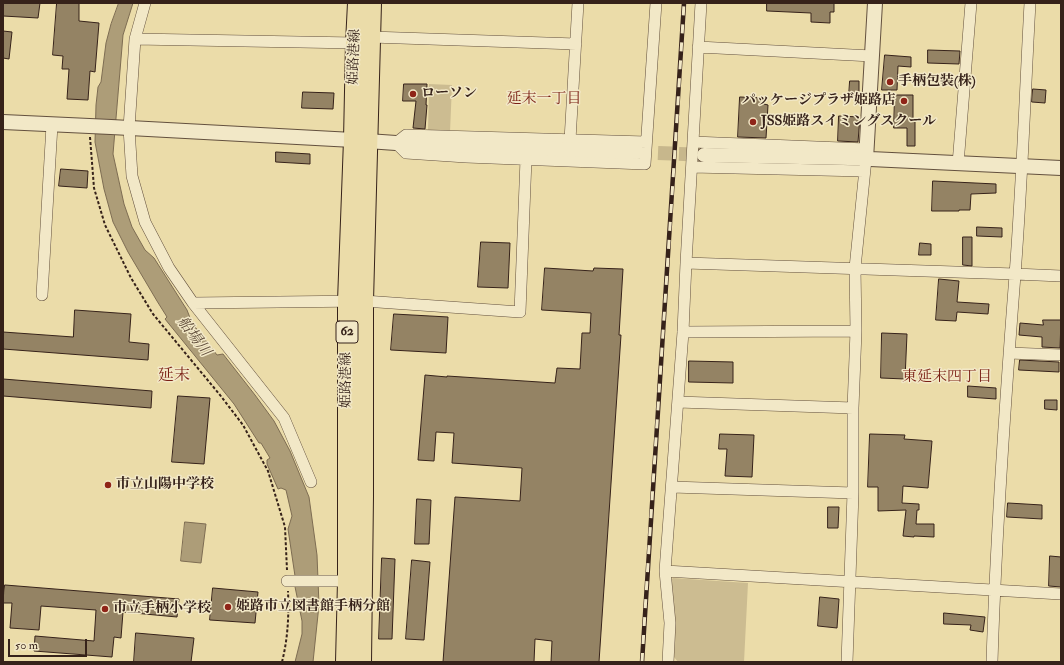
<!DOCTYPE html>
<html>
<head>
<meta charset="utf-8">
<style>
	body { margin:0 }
	#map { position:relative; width:1064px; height:665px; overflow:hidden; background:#ebdca9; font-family:"IM FELL Double Pica",serif }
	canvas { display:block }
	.frame { position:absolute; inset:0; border:4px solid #36221a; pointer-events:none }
	.scale { position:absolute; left:8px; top:639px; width:79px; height:18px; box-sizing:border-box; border:2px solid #36221a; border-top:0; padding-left:5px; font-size:12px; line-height:14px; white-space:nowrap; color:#36221a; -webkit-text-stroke:3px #f2e8c7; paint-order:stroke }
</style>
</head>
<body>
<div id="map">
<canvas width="1064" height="665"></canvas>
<div class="frame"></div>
<div class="scale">50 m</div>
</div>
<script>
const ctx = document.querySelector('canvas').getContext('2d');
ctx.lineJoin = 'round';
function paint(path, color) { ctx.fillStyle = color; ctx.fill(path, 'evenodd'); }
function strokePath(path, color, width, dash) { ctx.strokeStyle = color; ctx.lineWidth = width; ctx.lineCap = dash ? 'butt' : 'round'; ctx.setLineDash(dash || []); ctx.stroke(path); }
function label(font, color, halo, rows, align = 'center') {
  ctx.font = font + ' "IM FELL Double Pica","Noto Serif JP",serif'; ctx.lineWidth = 3; ctx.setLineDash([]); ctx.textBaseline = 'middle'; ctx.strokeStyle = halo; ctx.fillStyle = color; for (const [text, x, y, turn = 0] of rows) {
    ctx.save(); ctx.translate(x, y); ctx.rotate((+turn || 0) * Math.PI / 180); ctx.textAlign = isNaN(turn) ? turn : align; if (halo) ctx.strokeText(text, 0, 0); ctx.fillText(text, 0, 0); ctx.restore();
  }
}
paint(new Path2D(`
	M429,84L452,85L450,132L428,131Z
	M673,578L748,583L744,662H678L674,657L675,621L670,581Z`), '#ccbc91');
const water = new Path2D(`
	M119,3H133L123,35L113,154L124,204L132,227L145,250L154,258L187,310L192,323L217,355L223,354L255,395L274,421L290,451L309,497L317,555L319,605L313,662H295L302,634V621L293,577L295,576L288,529L292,516L286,490L281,488L278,489L267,464V460L270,458L261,443H259L234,404L165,319L167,317L157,301L128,252L113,222L104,189L95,142L96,105L98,87L101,82L106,43L111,24Z
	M185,522L206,524L201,563L181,561Z`);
paint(water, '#ad9d78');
strokePath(water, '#7d6c52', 1);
const building = new Path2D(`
	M3,3H40L38,18L3,16Z
	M57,3H79V21L99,23L95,72L90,71L88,100L67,99L69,69H62L63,56L53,55Z
	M767,3H834V12H830V23L811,22V13L767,11Z
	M3,31L12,32L9,59L3,58Z
	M928,50L960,51L959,64L928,63Z
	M885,55L911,57V67L898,66L897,90H882Z
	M850,81H859V96H849Z
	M404,84H427L426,105H427L425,129L413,128L416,101H403Z
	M1033,89L1046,90L1045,103L1032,102Z
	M303,92L334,93L333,109L302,108Z
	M895,95H913V120H915V146H907V128H894Z
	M740,97L765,98L764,104L768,105L766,138L738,137Z
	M839,116L860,117L858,142L838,141Z
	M276,152L310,154V164L276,162Z
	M61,169L88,171L87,188L59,186Z
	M933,181L996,184V193L971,194L970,210H959V211H932Z
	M977,227L1002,228V237L977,236Z
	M963,237H972V266L963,265Z
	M481,242L510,243L508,288L478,287Z
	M920,243L931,244V255H919Z
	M545,268L593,271L594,268L623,269L619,335H621L599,662H551L552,641L535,639L534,662H443L455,497L520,501L522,468L452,463L454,433L436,432L434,461L418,460L425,375L447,377V376L555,383L557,368L580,369L582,333H590L591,313L542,310Z
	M939,279L959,281L957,302L989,304L988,314L957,312L956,321L936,320Z
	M75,310L131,314L129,342L149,344L148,360L3,349V332L73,337Z
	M394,314L448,317L446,353L391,350Z
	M1043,320H1061L1060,348L1042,347V337L1019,335L1020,323L1043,325Z
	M882,333L907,334L905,379L881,378Z
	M1020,360L1059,362V372L1019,370Z
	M689,361L733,362V383L689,382Z
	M3,379L152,391L151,408L3,396Z
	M968,386L996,388V399L968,397Z
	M178,396L210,398L204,464L172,462Z
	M1045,400H1057V410L1045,409Z
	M720,434L754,435L752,477L725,476L727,449H719Z
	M870,434L905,435L904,439L932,441L928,488L903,486L902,503L919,504V510H917L916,524H934V537L914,536V537L903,536L906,510L878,511V487H868Z
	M417,499L431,500L429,544H415Z
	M1008,503L1042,505V519L1007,517Z
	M828,507H839L838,528H828Z
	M1050,556L1061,557V587L1049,586Z
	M382,558L395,559L392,639H379Z
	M412,560L430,562L424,640L406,639Z
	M5,585L179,599L177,617L123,612L121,638L114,637L112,657L34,651L35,636L94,641L96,610L41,606L39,630L10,628L12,603H3Z
	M213,588L258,592L255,623L210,620Z
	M820,597L839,599L837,628L818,626Z
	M944,613L985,617L983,632L970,630L971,625L944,624Z
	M136,633L194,638L191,662H134Z`);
paint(building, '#948364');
strokePath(building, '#36221a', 1);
strokePath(new Path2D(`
	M637,152L704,155`), '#c7b78c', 14, [14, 7]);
const minor = new Path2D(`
	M145,3L135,39L129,128L132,176L145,222L169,268L193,303L284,418L311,482
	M371,37L576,44
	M135,39L355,43
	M698,47L872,56
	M570,140L578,3
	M646,142L406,135L396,143L406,153L466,157L645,164L656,3
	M693,142L866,149
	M958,164L971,3
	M692,167L864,171
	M686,263L1015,274L1061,276
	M42,295L52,125
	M193,303L364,301L520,312L526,159
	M683,332L856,331
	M1009,353L1061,355
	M678,402L853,408
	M672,487L853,493
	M665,571L1061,594
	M287,581H347
	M668,662L670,623L665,571L683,332L686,263L701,3
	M847,662L853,493V408L856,331L855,268L866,159
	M992,662C996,533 1005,404 1015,275C1022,184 1025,94 1030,3`);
const tertiary = new Path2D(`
	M3,122L111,127L353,140L396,143L637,152
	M704,155L849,158L1061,168
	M866,159L875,3`);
const primary = new Path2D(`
	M345,662L347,581V301L353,140L355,43L357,3
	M362,662L364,496V301L372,3`);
strokePath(minor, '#63503e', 12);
strokePath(tertiary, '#63503e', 16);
strokePath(primary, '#36221a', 20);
strokePath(new Path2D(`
	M90,137L94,188L105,225L131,278L153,314L220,395L243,425L268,471L285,527L287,570
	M282,662C288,638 289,615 288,591`), '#36221a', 2, [3, 2]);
strokePath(minor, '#f2e8c7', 11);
strokePath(tertiary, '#f2e8c7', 14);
strokePath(primary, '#ebdca9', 18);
const rail = new Path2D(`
	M642,662C655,442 671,223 684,3`);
strokePath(rail, '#36221a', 4.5);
strokePath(rail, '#f2e8c7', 3, [9]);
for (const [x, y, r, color] of [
	[890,82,4,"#8f2418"],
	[413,94,4,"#8f2418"],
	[904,101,4,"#8f2418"],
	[753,122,4,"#8f2418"],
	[108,485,4,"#8f2418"],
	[228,607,4,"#8f2418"],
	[105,609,4,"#8f2418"]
]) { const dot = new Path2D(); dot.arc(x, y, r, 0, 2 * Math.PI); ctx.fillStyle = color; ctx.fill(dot); strokePath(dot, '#f2e8c7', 1.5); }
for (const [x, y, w] of [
	[347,332,22]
]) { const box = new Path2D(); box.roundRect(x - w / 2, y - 11, w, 22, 3); ctx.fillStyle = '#f2e8c7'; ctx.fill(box); strokePath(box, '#36221a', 1); }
label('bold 13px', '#36221a', null, [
	["62",347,332]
]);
label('14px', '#36221a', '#f2e8c7', [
	["姫路港線",355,57,-88],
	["姫路港線",347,380,-90]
]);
label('bold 14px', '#36221a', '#f2e8c7', [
	["手柄包装(株)",898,82],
	["ローソン",421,94],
	["パッケージプラザ姫路店",896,101,"right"],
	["JSS姫路スイミングスクール",761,122],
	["市立山陽中学校",116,485],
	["姫路市立図書館手柄分館",236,607],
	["市立手柄小学校",113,609]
], 'left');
label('15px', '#7a1f14', '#f2e8c7', [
	["延末一丁目",544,100],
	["東延末四丁目",947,378]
]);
label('italic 15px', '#604d3b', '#f2e8c7', [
	["船場川",193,337,53]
]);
label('16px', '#7a1f14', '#f2e8c7', [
	["延末",174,377]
]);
</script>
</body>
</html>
